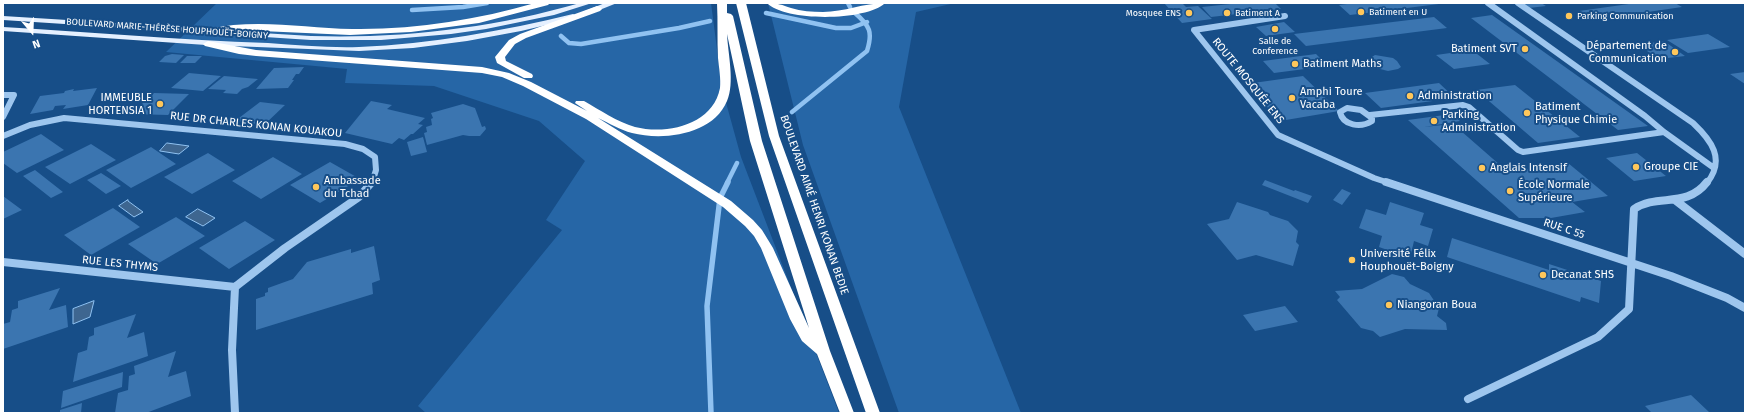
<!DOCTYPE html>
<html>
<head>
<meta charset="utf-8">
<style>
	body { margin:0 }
	#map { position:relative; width:1748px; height:416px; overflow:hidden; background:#174e88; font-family:"Fira Sans",sans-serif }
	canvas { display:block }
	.frame { position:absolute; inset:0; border:4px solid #fff; pointer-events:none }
	.north { position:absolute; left:12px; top:12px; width:40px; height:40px; -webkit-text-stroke:3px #174e88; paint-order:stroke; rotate:161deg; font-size:11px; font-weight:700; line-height:16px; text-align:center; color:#fff }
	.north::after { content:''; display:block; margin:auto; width:14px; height:18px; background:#fff; clip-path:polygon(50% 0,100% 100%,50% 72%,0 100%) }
</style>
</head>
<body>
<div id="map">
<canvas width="1748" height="416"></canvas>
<div class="frame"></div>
<div class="north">N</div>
</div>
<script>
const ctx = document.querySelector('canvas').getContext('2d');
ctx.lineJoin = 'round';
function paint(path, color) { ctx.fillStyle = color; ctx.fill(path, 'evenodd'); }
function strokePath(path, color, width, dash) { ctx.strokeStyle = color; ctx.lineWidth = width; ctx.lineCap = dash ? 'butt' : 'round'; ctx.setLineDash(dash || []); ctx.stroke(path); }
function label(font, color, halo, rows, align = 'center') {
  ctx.font = font + ' "Fira Sans",sans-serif'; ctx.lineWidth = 4; ctx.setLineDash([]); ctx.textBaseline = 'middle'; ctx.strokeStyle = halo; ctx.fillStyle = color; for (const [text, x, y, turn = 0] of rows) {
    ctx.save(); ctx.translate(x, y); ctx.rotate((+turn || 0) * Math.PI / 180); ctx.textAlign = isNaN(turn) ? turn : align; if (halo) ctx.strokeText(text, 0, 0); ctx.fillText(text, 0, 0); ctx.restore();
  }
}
paint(new Path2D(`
	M217,3H711L722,88L741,157L839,413H426L418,406L562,230L546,220L585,161L539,121L434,86L345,83L347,69L166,52Z
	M768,3H955L916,12L899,107L1021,413H899L803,145Z`), '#2666a6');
const water = new Path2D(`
	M167,143L189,146L179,154L160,151Z
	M128,200V201L143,212L134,217L119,206Z
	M198,209L215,218L203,226L186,217Z
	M94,301L90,317L73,324V309Z`);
paint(water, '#3e6690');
strokePath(water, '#90c2f1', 1);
strokePath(new Path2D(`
	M848,3L850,7
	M412,10L463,7L487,3
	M766,13L836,28H851L867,22
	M561,36L569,43L581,44L679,28L710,21
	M792,112L867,51C873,32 870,26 855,13
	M727,183L737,163`), '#90c2f1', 4.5);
strokePath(new Path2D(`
	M711,413L707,306L720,198L728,182`), '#90c2f1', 5.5);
paint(new Path2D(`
	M1164,3H1182L1186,7L1198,6L1212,19L1182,23Z
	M1240,3H1275L1281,9L1211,17L1202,7Z
	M1355,3H1439V4L1350,15L1339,5Z
	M1522,3H1541L1546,6L1529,8Z
	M1636,3H1675L1682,7L1593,20L1579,11Z
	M1492,15L1648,126L1618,130L1471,18Z
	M1434,17L1447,28L1306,46L1294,34Z
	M1284,22L1295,32L1266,36L1256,27Z
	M1708,34L1730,47L1688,53L1667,40Z
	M1664,41L1685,56L1659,59L1638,45Z
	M1472,50L1490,64L1454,69L1436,55Z
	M172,54L184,55L176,63L159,62L165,56Z
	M1316,54L1328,66L1274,73L1263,61Z
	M1375,55L1393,58L1397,61L1401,67L1398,69L1388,71L1376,68L1372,65L1369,59Z
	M187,56H202L195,63H180Z
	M304,67L299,74H296L292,80H294L288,88L256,89L274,68Z
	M1745,72V84L1730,74Z
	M189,73L221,76L203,91L171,88Z
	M224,76L258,79L248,87L242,89L237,94L223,93L226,90L208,89Z
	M1303,76L1339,111L1280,121L1246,84Z
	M1439,83L1455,98L1381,108L1365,93Z
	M1515,85L1580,137L1538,143L1476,90Z
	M97,88L88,105L63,109L66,105L55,106L53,110L30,114L40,96L64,93L65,91L74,89L73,91Z
	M154,93L189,94L168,115L131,114Z
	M371,101L392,105L387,109L425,118L418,124L423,125L413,134H411L404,140L399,138L392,144L345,133Z
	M260,102L285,105L264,125L235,121Z
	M463,104L475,108L482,127L485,126L486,129L480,136H469L463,135L427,145L424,133L427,132L426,127L432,125L431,119L433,118L431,113Z
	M1452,114L1460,121L1424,127L1453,124L1508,172L1535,168L1531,165L1542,163L1546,166L1568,163L1608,196L1572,202L1585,212L1551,218H1519L1408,120Z
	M41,134L64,150L17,173L3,163V152Z
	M423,137L427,152L411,156L407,142Z
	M91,144L116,160L70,184L45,167Z
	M151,147L176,164L131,188L106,170Z
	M208,153L235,170L192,194L164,177Z
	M1637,153L1666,176L1634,181L1606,158Z
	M273,157L302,174L261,199L232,181Z
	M330,162L360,179L320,203L290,185Z
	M35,170L63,192L51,198L23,176Z
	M101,173L121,186L106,194L87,180Z
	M1265,180L1294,191L1295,190L1312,196L1308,203L1262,185Z
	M1342,189L1351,193L1342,205L1333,200Z
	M3,196L22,210L3,219Z
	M1237,202L1268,212L1270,215L1288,221L1298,231L1296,242L1299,245L1293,266L1256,255L1237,260L1207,224L1229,219Z
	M1390,202L1424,213L1420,225L1433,229L1428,246L1414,241L1410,258L1379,247L1382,236L1359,228L1366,209L1386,215Z
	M113,208L140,227L91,255L64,235Z
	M176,217L205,236L157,264L128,244Z
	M245,221L275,240L229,269L199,248Z
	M1452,238L1549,270V264L1601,281L1599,303L1581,297L1580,302L1447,257Z
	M374,246L380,280L372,283L373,294L256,330V299L265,296V293L268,292V288L293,279L307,262L351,249V253Z
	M1392,274L1404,277L1410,284L1429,293L1439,308L1437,316L1446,323L1447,330L1405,329L1380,337L1373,331L1361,328L1337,300L1340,297L1335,291L1362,289Z
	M60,288L49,310L66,305L68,327L3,349V324L10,322L12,310L18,308V301Z
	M1285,306L1298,322L1255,331L1243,315Z
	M136,314L127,338L144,332L148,356L73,382L78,353L87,350L89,337L94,335V328Z
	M176,351L168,377L186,371L191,396L146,413H115L118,393L128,390L129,376L135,374L134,366Z
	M123,372L122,387L61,408L63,391Z
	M1691,395L1709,412L1652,413L1645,406Z
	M82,403L81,413H60V410Z`), '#3b75b0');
strokePath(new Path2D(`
	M1488,3L1645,116L1664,132L1714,168
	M1518,3L1693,123C1711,140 1726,159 1707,183
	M1285,16L1194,30L1278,135L1374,178L1389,183
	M3,95H14L3,117
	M1347,108L1361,110L1372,118V121C1361,128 1343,126 1340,112Z
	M1370,115L1463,105L1469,107L1518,150L1523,152L1664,132
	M3,136L30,125L64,118L345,144L363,149L375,157L376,170L372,183`), '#9ec6ee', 6);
strokePath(new Path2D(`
	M1386,182L1671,276L1727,298L1745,308
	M1675,200L1745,254
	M3,262L235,287
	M1468,399L1598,337L1629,309L1634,209C1658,193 1686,209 1707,182
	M235,413L232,350L235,287L285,248L359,197L372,182`), '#9ec6ee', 8);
paint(new Path2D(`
	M580,3H592L554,15L486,29L451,34L381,40H311L3,20V16C67,20 132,24 196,28C234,31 272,34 311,36C401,39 493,28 580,3Z
	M605,3H617L592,13H586L585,11Z
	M573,14L577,16L576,18L521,31L467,41L413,48L359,51L206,45L3,31V27C91,32 180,40 268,43C298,45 328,48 359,47C431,44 503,31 573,14Z`), '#e5f0ff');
paint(new Path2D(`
	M535,3H550L548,5L479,23L411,32L350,35L239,30L212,34L207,31L209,29C255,18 305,28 352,29C414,30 476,20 535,3Z
	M717,3H727V13L731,14L733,16L762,141L830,351L854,413H840L817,354L802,341L790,319L761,248L754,236L745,226L723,207L586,119L523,86L502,77L482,73L256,56L239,54L205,46L203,44L208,41L256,50L482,67L509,73L531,82L587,111L575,103L576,101H584C600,110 617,122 635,127C667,135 713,125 720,88C721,79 719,68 718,58C717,40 718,21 717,3ZM727,34L750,141L809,328L773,248L762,230L753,220L731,201L598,118C609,123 620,130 632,133C663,141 713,135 727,101C735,83 728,54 727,34Z
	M736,3H746L779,136L880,413H866L769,136Z
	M767,3C778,3 782,5 791,8C801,11 812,12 823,12C844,12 864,3 885,3C867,21 785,22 767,3Z
	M597,6L600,7L602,9L600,11L526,38L515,44L505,57L506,61L532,74L533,76L532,78H524L497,63L495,57L509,40L520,34Z`), '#fff');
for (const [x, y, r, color] of [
	[1361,12,4,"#ffc75b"],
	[1189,13,4,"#ffc75b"],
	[1227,13,4,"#ffc75b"],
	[1569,16,4,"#ffc75b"],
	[1275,29,4,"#ffc75b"],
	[1525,49,4,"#ffc75b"],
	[1675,52,4,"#ffc75b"],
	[1295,64,4,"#ffc75b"],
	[1410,96,4,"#ffc75b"],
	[1292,98,4,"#ffc75b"],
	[160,104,4,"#ffc75b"],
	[1527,113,4,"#ffc75b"],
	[1434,121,4,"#ffc75b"],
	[1636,167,4,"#ffc75b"],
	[1482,168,4,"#ffc75b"],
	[316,187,4,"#ffc75b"],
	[1510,191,4,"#ffc75b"],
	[1352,260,4,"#ffc75b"],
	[1543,275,4,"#ffc75b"],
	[1389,305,4,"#ffc75b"]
]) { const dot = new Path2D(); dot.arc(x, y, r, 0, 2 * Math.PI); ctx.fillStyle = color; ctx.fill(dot); strokePath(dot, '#174e88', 1.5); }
label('9px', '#fff', '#174e88', [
	["Batiment en U",1369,12],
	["Mosquee ENS",1181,13,"right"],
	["Batiment A",1235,13],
	["Parking Communication",1577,16],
	["Salle de",1275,41,"center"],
	["Conference",1275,51,"center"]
], 'left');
label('9px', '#fff', '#174e88', [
	["BOULEVARD MARIE-THÉRÈSE HOUPHOUËT-BOIGNY",167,29,4]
]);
label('11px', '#fff', '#174e88', [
	["Département de",1667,46,"right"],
	["Communication",1667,59,"right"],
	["Batiment SVT",1517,49,"right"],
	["Batiment Maths",1303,64],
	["Amphi Toure",1300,92],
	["Vacaba",1300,105],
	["Administration",1418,96],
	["IMMEUBLE",152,98,"right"],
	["HORTENSIA 1",152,111,"right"],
	["Batiment",1535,107],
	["Physique Chimie",1535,120],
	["Parking",1442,115],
	["Administration",1442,128],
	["Groupe CIE",1644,167],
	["Anglais Intensif",1490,168],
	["Ambassade",324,181],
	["du Tchad",324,194],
	["École Normale",1518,185],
	["Supérieure",1518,198],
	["Université Félix",1360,254],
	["Houphouët-Boigny",1360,267],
	["Decanat SHS",1551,275],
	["Niangoran Boua",1397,305]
], 'left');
label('11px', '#fff', '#174e88', [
	["ROUTE MOSQUÉE ENS",1248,81,51],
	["RUE DR CHARLES KONAN KOUAKOU",256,125,6],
	["BOULEVARD AIMÉ HENRI KONAN BEDIE",814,205,71],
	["RUE C 55",1564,229,18],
	["RUE LES THYMS",120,264,6]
]);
</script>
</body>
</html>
